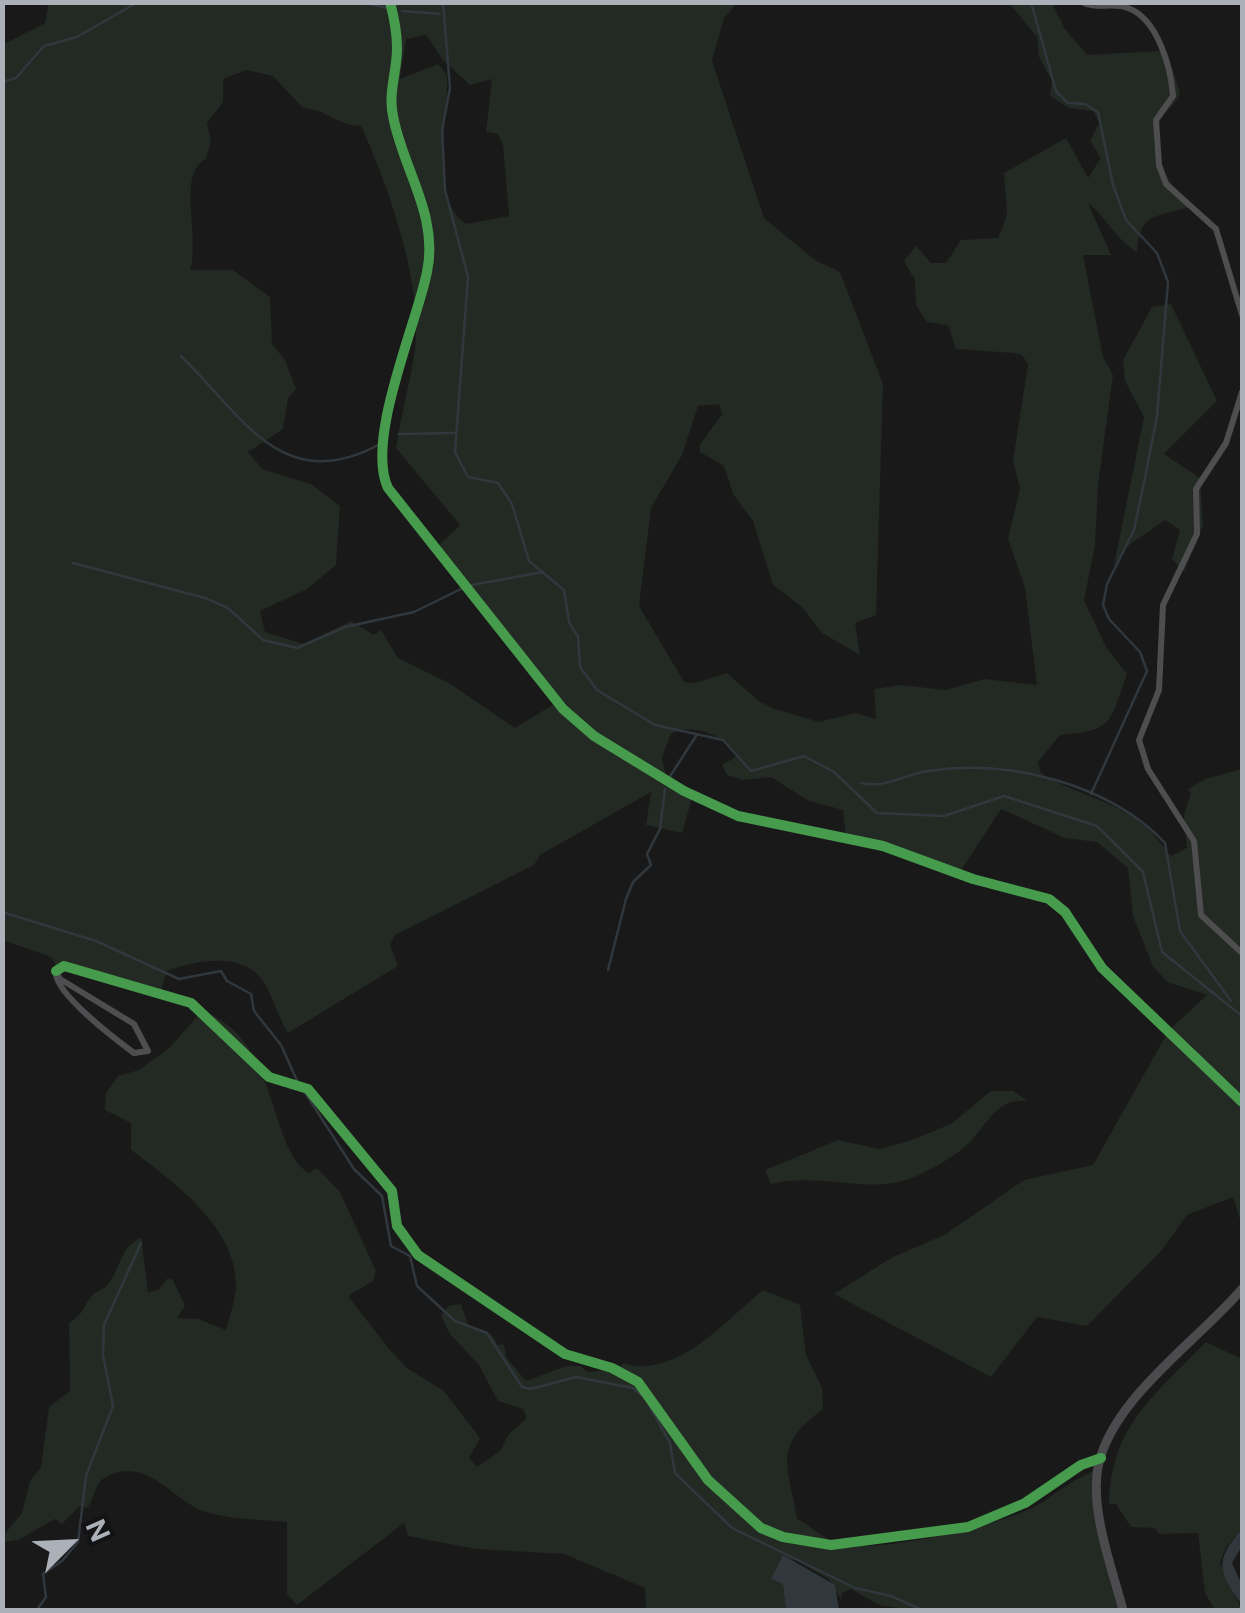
<!DOCTYPE html>
<html>
<head>
<meta charset="utf-8">
<style>
	body { margin:0 }
	#map { position:relative; width:1245px; height:1613px; overflow:hidden; background:#191919; font-family:"DM Sans",sans-serif }
	canvas { display:block }
	.frame { position:absolute; inset:0; border:5px solid #acb0b8; pointer-events:none }
	.north { position:absolute; left:20px; top:1493px; width:100px; height:100px; -webkit-text-stroke:8px #131315; paint-order:stroke; rotate:66deg; font-size:28px; font-weight:700; line-height:40px; text-align:center; color:#acb0b8 }
	.north::after { content:''; display:block; margin:auto; width:35px; height:45px; background:#acb0b8; clip-path:polygon(50% 0,100% 100%,50% 72%,0 100%) }
</style>
</head>
<body>
<div id="map">
<canvas width="1245" height="1613"></canvas>
<div class="frame"></div>
<div class="north">N</div>
</div>
<script>
const ctx = document.querySelector('canvas').getContext('2d');
ctx.lineJoin = 'round';
function paint(path, color) { ctx.fillStyle = color; ctx.fill(path, 'evenodd'); }
function strokePath(path, color, width, dash) { ctx.strokeStyle = color; ctx.lineWidth = width; ctx.lineCap = dash ? 'butt' : 'round'; ctx.setLineDash(dash || []); ctx.stroke(path); }
paint(new Path2D(`
	M49,3H737L724,18L712,61L764,218L815,260L840,272L883,384L876,615L855,623L860,655L822,633L802,607L773,585L753,521L733,494L724,466L700,452L699,446L722,414L719,404L698,406L682,455L651,508L639,606L684,682L695,683L727,673L760,702L775,709L819,722L855,713L876,719L874,689L901,685L945,690L985,679L1037,685L1025,588L1008,539L1020,488L1013,461L1028,364L1022,355L1013,353L956,349L948,325L927,322L916,305L915,280L904,261L916,246L931,263H946L961,240L998,238L1007,215L1004,173L1066,138L1088,178L1101,158L1090,141L1099,123L1093,111L1069,108L1050,96L1052,81L1039,57L1037,37L1009,3H1052L1065,29L1087,55L1160,51L1170,61L1180,93C1176,105 1167,109 1161,119C1145,146 1171,190 1192,206C1158,218 1140,210 1137,252C1115,239 1108,219 1088,203L1111,255H1083L1103,357L1113,375L1098,485L1095,546L1084,600L1106,647L1127,674C1109,724 1114,730 1060,735L1038,762L1041,773C1095,806 1128,796 1171,856L1187,848L1184,815L1191,793L1187,790L1205,779L1242,769V1226L1233,1197L1187,1215L1161,1251L1087,1326L1037,1317L991,1377L834,1294L891,1258L946,1234L1024,1180L1093,1165L1169,1030L1207,995L1167,982L1153,966L1133,916L1128,868L1097,842L1065,838L1001,809L958,875L846,838L843,810L809,801L771,777L743,780L727,775L722,765L737,756C727,736 692,722 671,734L662,757L666,779L692,798L682,833L646,825L651,792L540,855L534,865L395,935L390,945L398,966L288,1033C278,1017 271,990 259,976C237,952 194,961 167,971L160,994L67,969L61,974L51,957L3,940L2,45L45,23ZM426,35L443,60L470,85L492,79L486,132L498,134L503,145L509,216L466,224C428,199 449,115 447,75L438,64L400,79L406,39ZM246,70L273,76L303,108C326,109 337,126 361,126C387,182 424,287 415,349C410,382 401,415 396,448L460,525L437,547L559,701L515,728L449,683L398,658L381,630L374,635L351,621L304,644L265,632L260,611L307,589L336,565L340,506L311,484L262,469L248,452L283,429L288,398L296,389L285,360L272,344L270,297L233,270H190C201,239 176,173 206,159L211,142L207,123L223,102V79Z
	M1171,304L1217,401L1164,454L1200,478L1203,526L1184,572L1172,559L1180,530L1165,520L1129,545L1114,565L1144,417L1125,381L1123,360L1152,307Z
	M202,1011C280,1038 267,1148 309,1173L317,1168L340,1192L376,1271L373,1281L348,1296L390,1350L407,1368L444,1391L480,1438L469,1458L477,1467L500,1451L508,1435L527,1418L523,1409L498,1401L479,1365L450,1334L441,1316L448,1306L461,1304L469,1327L491,1334L498,1345L504,1344L506,1357L526,1381L566,1366H581L587,1372L619,1369L623,1363C676,1380 725,1321 763,1290L800,1305L806,1355L822,1388L823,1409C771,1447 789,1465 797,1519C812,1526 827,1543 844,1545C884,1552 1016,1524 1047,1499C1062,1488 1076,1479 1093,1471L1100,1473L1099,1505L1123,1610L905,1609L879,1605L851,1589L842,1593L841,1600L829,1579L792,1558L783,1584L786,1610H646L645,1588L564,1554L476,1549L408,1536L404,1523L297,1605L287,1594V1522C261,1520 234,1519 209,1513C173,1503 148,1454 106,1477C93,1484 96,1497 87,1508L80,1506L62,1524L55,1519L18,1540L3,1542V1536L22,1513L30,1481L41,1467L49,1407L70,1391L69,1323C82,1315 82,1310 90,1298C94,1291 104,1290 109,1283C122,1265 119,1249 141,1237L148,1292L158,1290L168,1278L173,1280L185,1306L177,1318L198,1319L226,1330C229,1319 237,1294 236,1284C236,1227 172,1180 131,1150V1123L105,1110L106,1093L118,1076L139,1070L169,1048Z
	M991,1091H1013L1028,1101C995,1098 989,1123 969,1143C956,1155 939,1165 923,1173C874,1199 824,1171 771,1184L765,1170L838,1140L879,1149L909,1141L951,1124Z
	M1206,1342L1242,1359V1529L1226,1547L1220,1563L1242,1610H1215L1205,1593L1198,1533L1160,1534L1154,1528L1131,1527L1116,1504H1109C1111,1425 1155,1395 1206,1342Z`), '#232923');
paint(new Path2D(`
	M1242,1529V1546L1232,1563L1242,1585V1605C1219,1572 1213,1562 1242,1529Z
	M783,1555L835,1585L839,1610H786L783,1584L771,1579Z`), '#31383d');
strokePath(new Path2D(`
	M361,2L388,8
	M443,2L450,88L442,130L445,190L468,277L455,452L468,477L498,483L512,504L529,561L564,590L569,622L578,637L580,667L597,690L655,725L723,740L751,771L804,756L834,772L877,813L944,816L1004,796L1097,826L1143,872L1162,952L1242,1016
	M1031,2L1056,91L1068,103L1085,104L1098,112L1113,185L1126,220L1157,253L1168,282L1157,416L1145,478L1134,530L1107,584L1103,605L1109,619L1140,652L1147,671L1091,794
	M402,11L440,14
	M2,82L16,78L44,46L77,37L138,2
	M181,356C241,414 282,498 380,444
	M399,434L454,433
	M73,563L205,598L228,608L263,640L297,648L345,627L414,612L461,589
	M472,585L543,572
	M669,778L696,736
	M861,783C884,789 906,774 928,771C1009,759 1108,783 1165,843L1180,931L1231,1001
	M2,912L96,941L179,979L221,971L227,981L251,994L254,1011L281,1045L299,1085
	M608,970L626,899L633,882L651,865L647,854L660,829L665,789
	M304,1091L354,1169L382,1196L391,1246L410,1256L417,1286L455,1321L487,1333L522,1387L531,1389L576,1377L633,1388L645,1398L670,1443L675,1473L732,1528L855,1588L891,1596L922,1610
	M37,1610L46,1597L43,1574L62,1561L78,1542L86,1476L113,1406L103,1355L104,1325L141,1243`), '#31383d', 2.5);
strokePath(new Path2D(`
	M390,2C394,17 397,33 397,48C397,72 388,92 393,116C403,170 439,215 427,272C417,323 365,440 388,488L563,709L594,736L684,791L738,816L883,846L973,879L1049,899L1065,912L1102,968L1242,1102
	M1082,2C1097,10 1113,2 1128,8C1158,19 1171,68 1173,96L1156,120L1159,165L1166,184L1216,229L1242,315
	M1242,392L1226,443L1196,489L1197,534L1163,605L1159,690L1139,740L1148,769L1194,841L1201,915L1242,953
	M56,971L64,966L191,1003L269,1077L308,1089L392,1191L397,1226L418,1255L565,1354L612,1368L638,1382L708,1480L761,1528L783,1537L831,1545L968,1527L1025,1503L1081,1465L1101,1458
	M56,971L60,979L134,1024L148,1051L134,1053C115,1039 52,991 56,971Z`), '#4e4e51', 6);
strokePath(new Path2D(`
	M1123,1610C1112,1568 1090,1511 1098,1467C1111,1399 1199,1340 1242,1289`), '#4b4b4d', 9);
strokePath(new Path2D(`
	M390,2C394,17 397,33 397,48C397,72 388,92 393,116C403,170 439,215 427,272C417,323 365,440 388,488L563,709L594,736L684,791L738,816L883,846L973,879L1049,899L1065,912L1102,968L1242,1102
	M56,971L64,966L191,1003L269,1077L308,1089L392,1191L397,1226L418,1255L565,1354L612,1368L638,1382L708,1480L761,1528L783,1537L831,1545L968,1527L1025,1503L1081,1465L1101,1458`), '#469c4c', 10);
</script>
</body>
</html>
